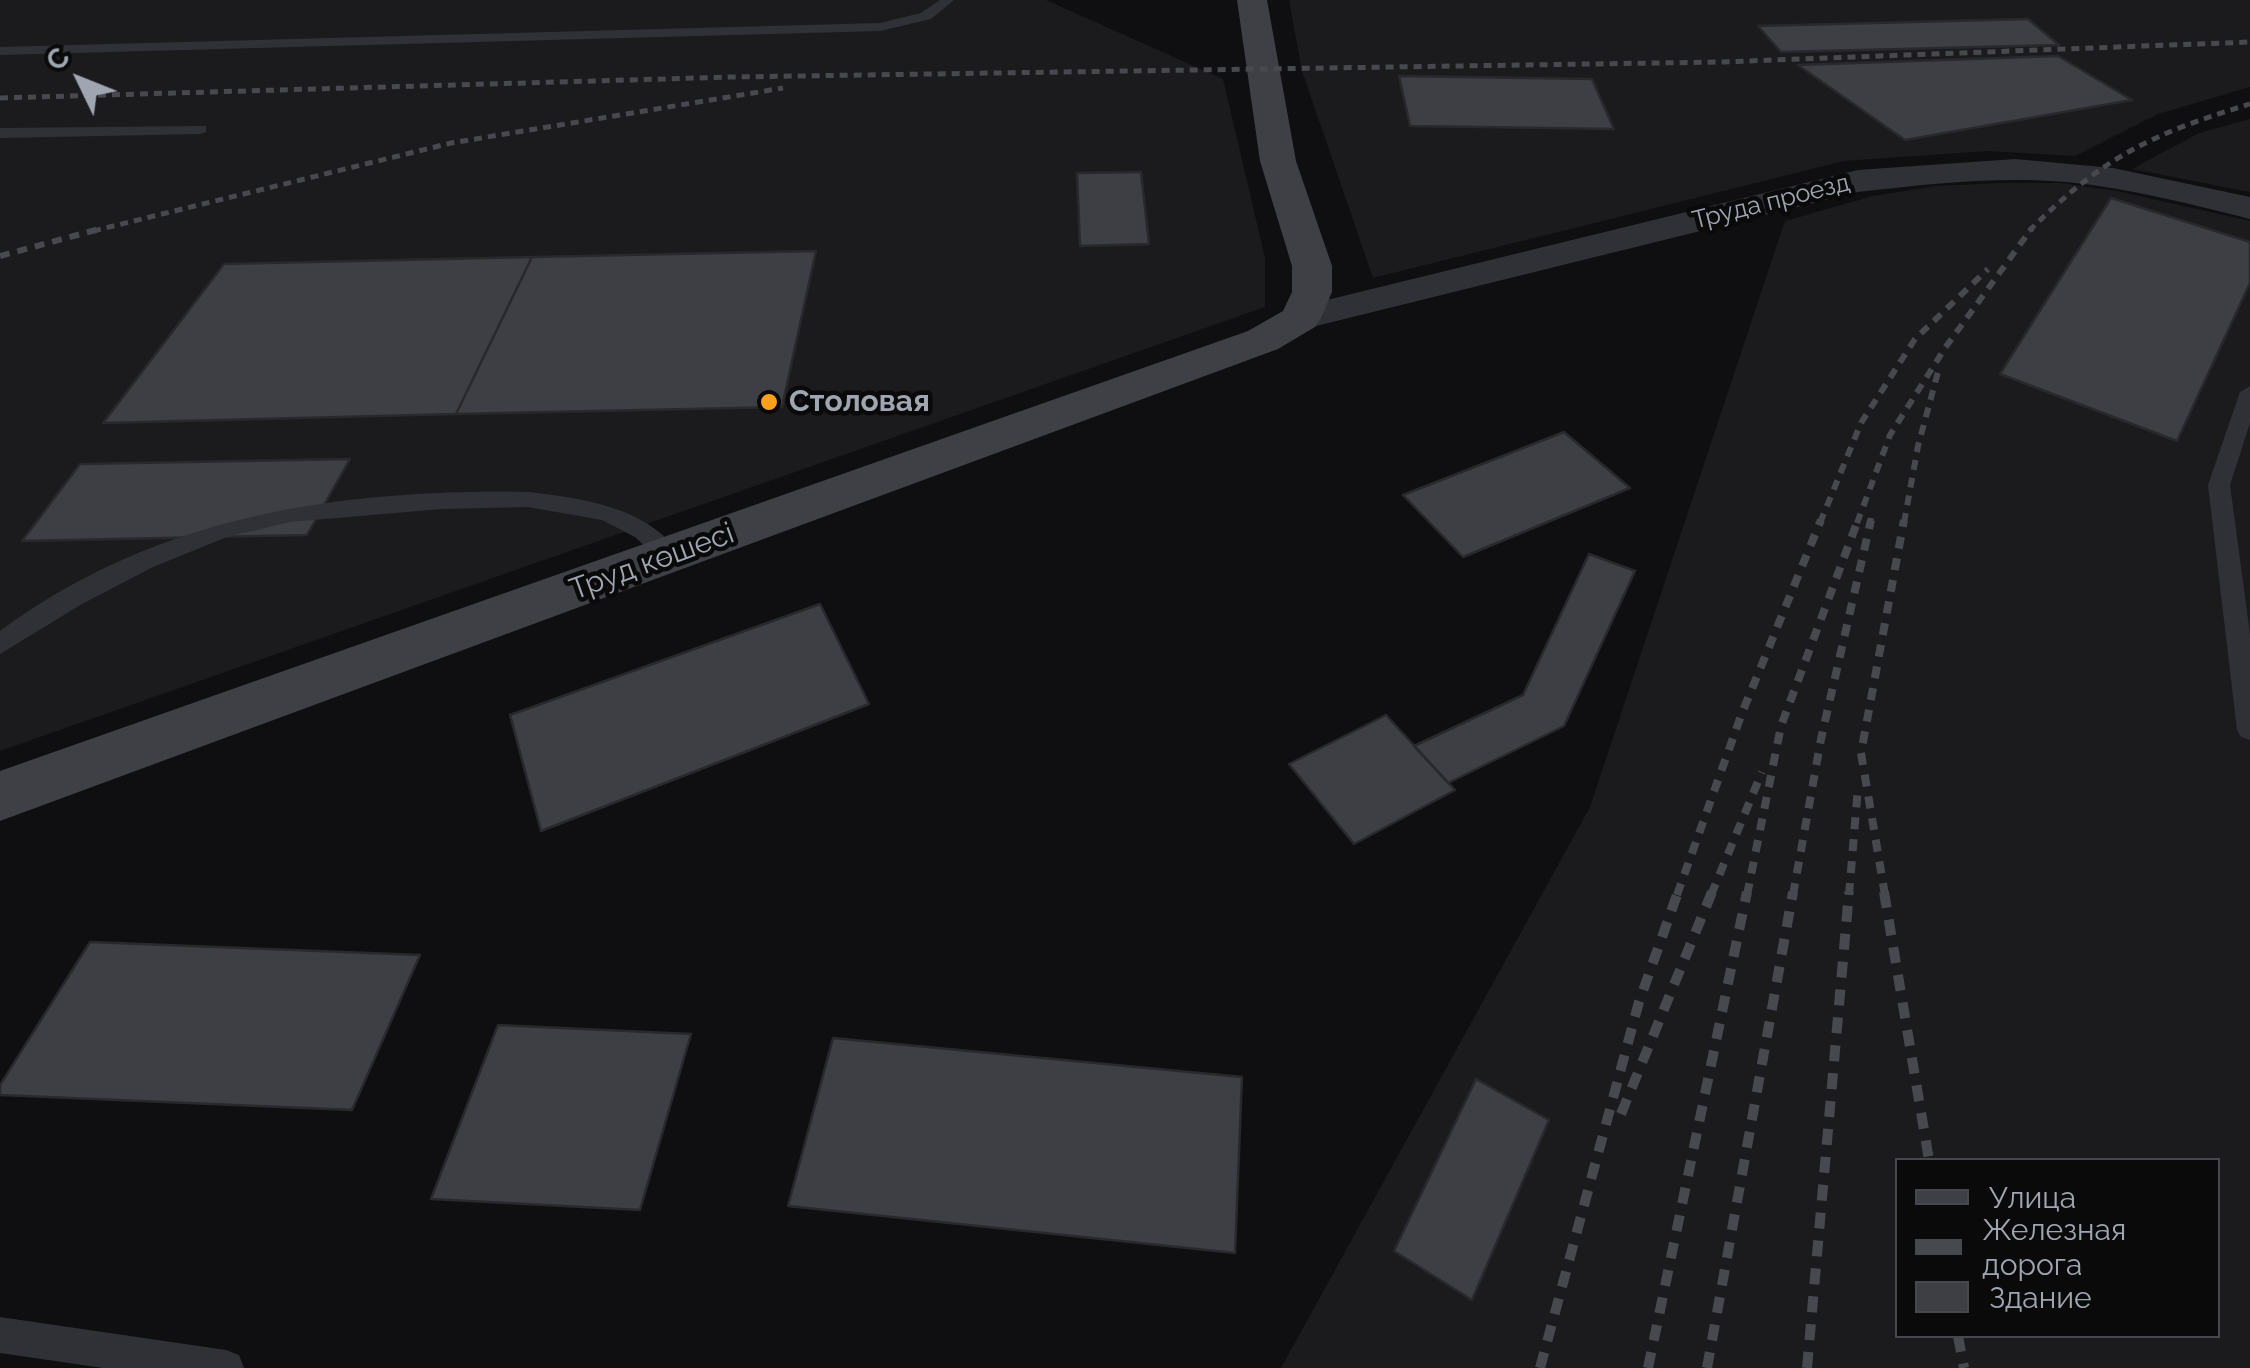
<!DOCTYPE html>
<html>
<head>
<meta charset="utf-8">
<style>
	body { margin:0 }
	#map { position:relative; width:2250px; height:1368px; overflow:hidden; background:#0f0f11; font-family:Raleway,sans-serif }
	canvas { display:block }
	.legend { position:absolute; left:1895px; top:1158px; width:325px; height:180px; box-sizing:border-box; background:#0a0a0b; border:2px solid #46484e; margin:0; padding:12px 18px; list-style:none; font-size:30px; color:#9fa6b2 }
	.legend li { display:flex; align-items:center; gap:20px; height:50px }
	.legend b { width:50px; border:2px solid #46484e }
	.north { position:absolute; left:30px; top:30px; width:100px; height:100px; -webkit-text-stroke:8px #0a0a0b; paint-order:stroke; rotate:313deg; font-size:28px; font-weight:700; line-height:40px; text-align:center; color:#9fa6b2 }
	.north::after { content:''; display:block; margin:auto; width:35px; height:45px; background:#9fa6b2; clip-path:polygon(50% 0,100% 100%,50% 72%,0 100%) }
</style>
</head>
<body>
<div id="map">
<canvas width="2250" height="1368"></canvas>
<ul class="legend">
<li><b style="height:12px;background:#3e4046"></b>Улица</li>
<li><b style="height:12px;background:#47494f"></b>Железная дорога</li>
<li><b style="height:28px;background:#3e3f44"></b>Здание</li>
</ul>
<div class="north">С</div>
</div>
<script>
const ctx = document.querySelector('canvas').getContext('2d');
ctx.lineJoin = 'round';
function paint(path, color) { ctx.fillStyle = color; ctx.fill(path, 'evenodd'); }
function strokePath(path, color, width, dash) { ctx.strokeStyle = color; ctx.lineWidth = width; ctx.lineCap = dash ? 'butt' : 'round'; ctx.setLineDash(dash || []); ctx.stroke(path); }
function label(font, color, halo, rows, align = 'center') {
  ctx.font = font + ' Raleway,sans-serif'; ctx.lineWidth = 9; ctx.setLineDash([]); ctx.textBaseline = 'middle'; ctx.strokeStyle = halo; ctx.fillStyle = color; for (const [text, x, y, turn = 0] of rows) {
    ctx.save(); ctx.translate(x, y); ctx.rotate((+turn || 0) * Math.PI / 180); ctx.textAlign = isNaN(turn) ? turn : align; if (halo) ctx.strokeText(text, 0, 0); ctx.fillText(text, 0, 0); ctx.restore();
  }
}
paint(new Path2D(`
	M0,0H1046L1223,79L1265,258V307L0,751Z
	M1289,0H2250V87L2158,114L2075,156L1988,151L1844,161L1373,278L1302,71Z
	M2250,119V192L2132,169L2199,133Z
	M2000,183H2060L2117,191L2250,221V1368H1281L1590,807L1785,221L1873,196L1936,186ZM1898,1160H2218V1336H1898Z`), '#1b1b1e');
const building = new Path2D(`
	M2028,19L2059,45L1781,52L1758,26Z
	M2058,56L2132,100L1905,140L1798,65Z
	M1399,76L1592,79L1614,129L1410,126Z
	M1141,172L1149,244L1080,246L1077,173Z
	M2111,198L2250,242V283L2177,441L2000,374Z
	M816,251L782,407L456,414L532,257Z
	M532,257L456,414L103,423L224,264Z
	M1564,432L1630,488L1463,557L1403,495Z
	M350,459L307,535L22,541L80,464Z
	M1589,554L1635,571L1564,726L1448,783L1414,746L1523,695Z
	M820,604L869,704L541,831L510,715Z
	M1386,715L1455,790L1354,844L1289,764Z
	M90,942L420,955L352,1110L0,1095V1085Z
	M498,1025L691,1034L640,1210L431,1199Z
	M833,1038L1242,1077L1235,1253L788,1206Z
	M1476,1079L1549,1120L1472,1300L1394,1251Z`);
paint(building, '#3e3f44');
strokePath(building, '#29292d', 2.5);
paint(new Path2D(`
	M940,0H954L931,19L880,31L0,55V47L880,23L921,13Z
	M206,126V132L200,134L0,138V128Z
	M2250,386V423L2230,485L2250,634V740L2241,737L2237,730L2208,485L2240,392Z
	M528,492C582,498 649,507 681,556L678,562H662L635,537L602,520L528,507L442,509L290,522L227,537L153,567L82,604L0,654V631C157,515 339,489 528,492Z
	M0,1317L226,1350L239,1355L244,1368H103L0,1353Z`), '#303136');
paint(new Path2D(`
	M2015,159L2113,168L2250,197V219C2190,204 2129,188 2067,182C1997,176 1927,184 1858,192L1300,330L1286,326L1280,318L1286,310L1858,170Z`), '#303136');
paint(new Path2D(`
	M1237,0H1267L1296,161L1332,266V292L1321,318L1315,327L1278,349L0,821V771L1248,331L1283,311L1292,292V266L1260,161Z`), '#3e4046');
strokePath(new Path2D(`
	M0,98L732,77L1721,62L2250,42
	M93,231L451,143L783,88
	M2029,231C2103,157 2151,134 2250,104`), '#47494f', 5, [8, 6]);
strokePath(new Path2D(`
	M0,256L103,228
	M1820,523L1861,423L1915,339L1988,269
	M1857,523L1890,435L1945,348L2032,228
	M1870,523L1871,518
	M1904,523L1918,446L1938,372`), '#47494f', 6, [10, 8]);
strokePath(new Path2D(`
	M1677,895L1742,713L1821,520
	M1711,895L1762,772
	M1747,895L1781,726L1858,520
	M1793,895L1821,739L1871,520
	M1849,895L1858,787
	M1885,895L1861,753L1904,520`), '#47494f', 8, [12, 10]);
strokePath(new Path2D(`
	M1884,892L1929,1160
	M1621,1114L1712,892
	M1958,1336L1964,1368
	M1540,1368L1639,1002L1678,892
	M1648,1368L1747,892
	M1707,1368L1793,892
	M1807,1368L1849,892`), '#47494f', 10, [16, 12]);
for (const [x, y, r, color] of [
	[769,402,10,"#f9a01e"]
]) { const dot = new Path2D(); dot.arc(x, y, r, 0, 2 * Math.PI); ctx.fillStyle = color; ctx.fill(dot); strokePath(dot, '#0a0a0b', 4); }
label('25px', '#9fa6b2', '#0a0a0b', [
	["Труда проезд",1771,202,-14]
]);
label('bold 30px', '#9fa6b2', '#0a0a0b', [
	["Столовая",789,402]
], 'left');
label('30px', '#9fa6b2', '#0a0a0b', [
	["Труд көшесі",652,562,-20]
]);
</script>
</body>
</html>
